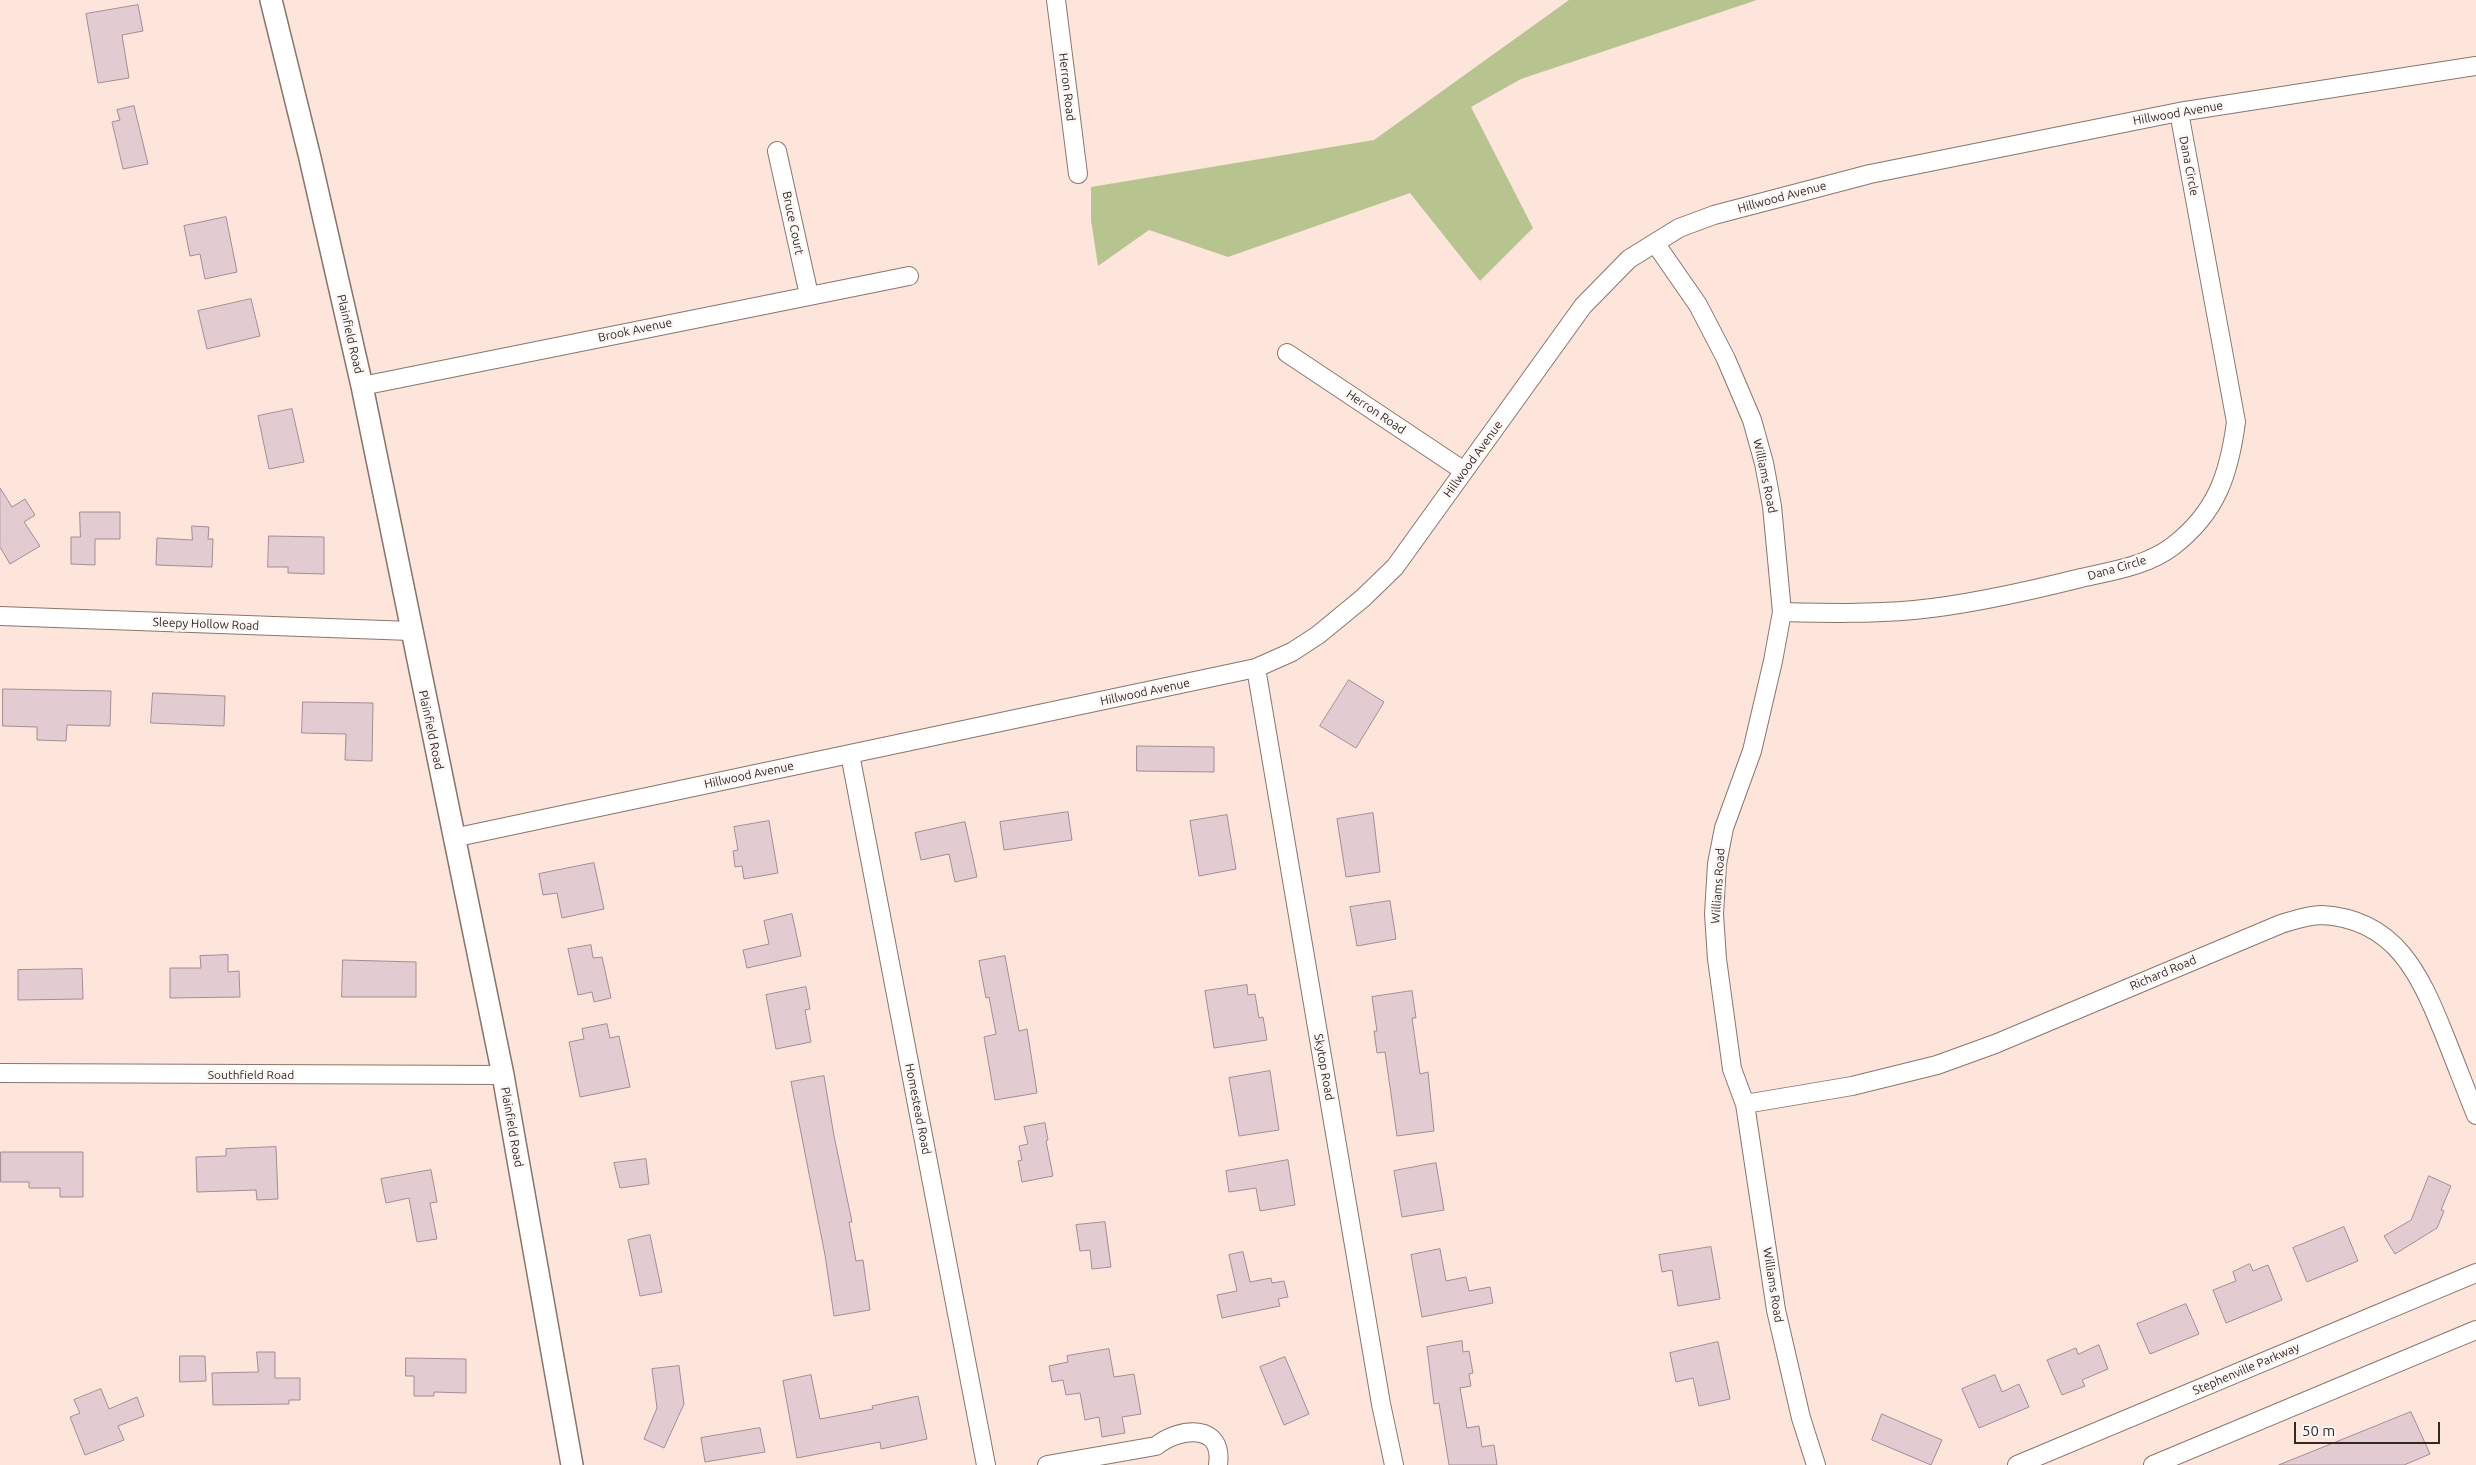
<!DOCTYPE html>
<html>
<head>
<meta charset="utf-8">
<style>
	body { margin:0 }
	#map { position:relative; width:2476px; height:1465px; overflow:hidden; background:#fde5dc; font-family:Ubuntu,sans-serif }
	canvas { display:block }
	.scale { position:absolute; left:2294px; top:1422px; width:146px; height:22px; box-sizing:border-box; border:2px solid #322926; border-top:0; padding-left:6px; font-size:15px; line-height:18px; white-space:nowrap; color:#322926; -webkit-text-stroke:4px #fcf7f5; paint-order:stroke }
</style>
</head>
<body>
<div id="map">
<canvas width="2476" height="1465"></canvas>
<div class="scale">50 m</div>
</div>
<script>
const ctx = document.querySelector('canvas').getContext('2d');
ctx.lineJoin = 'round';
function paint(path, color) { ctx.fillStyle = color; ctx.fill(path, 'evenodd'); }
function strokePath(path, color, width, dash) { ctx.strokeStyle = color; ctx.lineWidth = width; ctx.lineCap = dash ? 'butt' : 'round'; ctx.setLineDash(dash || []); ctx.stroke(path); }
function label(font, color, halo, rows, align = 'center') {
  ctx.font = font + ' Ubuntu,sans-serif'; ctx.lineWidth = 5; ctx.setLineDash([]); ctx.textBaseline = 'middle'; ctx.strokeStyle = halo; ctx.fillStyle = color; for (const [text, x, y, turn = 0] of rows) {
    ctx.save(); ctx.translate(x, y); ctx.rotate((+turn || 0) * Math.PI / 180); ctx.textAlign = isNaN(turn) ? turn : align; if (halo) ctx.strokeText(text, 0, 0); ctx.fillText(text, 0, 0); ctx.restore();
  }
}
paint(new Path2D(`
	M1569,0H1757L1521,79L1471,107L1533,228L1480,281L1410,193L1228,257L1149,230L1098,266L1091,220V187L1374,140Z`), '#b8c490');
const building = new Path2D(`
	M138,5L143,31L122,35L129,78L98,83L86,14Z
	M134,106L148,164L123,169L112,122L120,120L117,110Z
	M226,217L237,272L205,279L200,254L190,256L184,226Z
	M251,299L260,336L207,349L198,311Z
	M292,409L304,462L269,469L258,416Z
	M0,488L12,507L25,499L35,515L24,522L40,546L10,564L0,547Z
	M80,512H120V539H95V565L71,564V537H80Z
	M192,526L209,527L208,539H213L212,567L156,565L157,538L192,540Z
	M269,536L324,537V574L288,573V567H268Z
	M1349,680L1384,702L1356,748L1320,726Z
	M3,689L111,691L110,726L67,725L66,741L37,740V727L3,726Z
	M153,693L225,696L224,726L151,723Z
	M303,702L373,703L372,761L345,760L346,734L302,733Z
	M1137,746L1214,747V772L1137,771Z
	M1068,812L1072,840L1004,850L1000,822Z
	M1373,813L1380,872L1346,877L1337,819Z
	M1227,815L1236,869L1199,876L1190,821Z
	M769,821L778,873L744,879L742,866L735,867L733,851L738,850L734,827Z
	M965,822L977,877L955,882L949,854L921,860L915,833Z
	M594,863L604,909L562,918L557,893L543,895L539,874Z
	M1390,901L1396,939L1357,946L1350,907Z
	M792,914L801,956L747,968L743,950L769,944L764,921Z
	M591,945L593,958L602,957L611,998L594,1002L592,992L578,995L568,949Z
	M228,955V972L239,971L240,997L170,998V968H201L200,956Z
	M1005,956L1019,1031L1027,1029L1037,1093L995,1100L984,1037L996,1034L989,997L986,998L979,961Z
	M343,960L416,962V997H342Z
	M82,969L83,999L18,1000V970Z
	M1247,985L1248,995L1255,994L1259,1018L1263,1017L1267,1040L1214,1048L1205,991Z
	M806,987L810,1009L805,1010L811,1042L776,1049L766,995Z
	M1412,991L1416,1018H1412L1420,1074L1428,1072L1434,1131L1397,1136L1385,1052L1377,1053L1374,1031H1377L1372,997Z
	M607,1024L610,1038L619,1036L630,1087L580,1097L569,1042L584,1039L582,1029Z
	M1270,1071L1279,1130L1239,1136L1229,1078Z
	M824,1076L834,1136L852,1222H849L856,1261L863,1260L870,1310L834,1316L825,1255L791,1082Z
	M1045,1123L1048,1140L1046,1141L1053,1176L1022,1182L1018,1161L1022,1160L1019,1146L1028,1144L1024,1127Z
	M276,1147L278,1199L257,1200L256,1190L197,1192L196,1157L226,1156V1149Z
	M1,1152H83V1197H60V1188H29V1182H1Z
	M646,1159L649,1184L620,1188L614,1163Z
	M1288,1160L1295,1205L1260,1211L1256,1188L1229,1192L1226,1171Z
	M1436,1163L1444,1210L1402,1217L1394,1171Z
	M431,1170L437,1202L430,1203L437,1239L417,1242L409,1198L386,1203L381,1179Z
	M2429,1176L2451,1186L2441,1210L2444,1211L2437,1228L2395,1254L2384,1236L2411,1220Z
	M1105,1222L1111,1267L1092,1269L1090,1250L1080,1251L1076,1225Z
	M2344,1227L2358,1261L2307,1282L2293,1248Z
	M650,1235L662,1292L640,1296L628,1240Z
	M1711,1247L1720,1299L1678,1306L1672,1270L1662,1272L1659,1255Z
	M1440,1249L1446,1281L1466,1277L1469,1291L1490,1287L1493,1303L1422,1317L1411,1255Z
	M1243,1252L1250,1282L1271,1278L1272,1283L1284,1281L1288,1297L1278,1299L1280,1306L1222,1318L1217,1295L1237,1291L1229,1255Z
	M2250,1264L2253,1271L2268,1265L2282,1300L2226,1323L2213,1290L2236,1281L2233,1272Z
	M2186,1304L2199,1334L2150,1354L2137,1324Z
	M1462,1341L1463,1352L1469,1351L1473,1373L1469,1374L1471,1386L1460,1388L1467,1428L1479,1426L1482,1447L1494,1445L1497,1465H1449L1439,1403L1434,1404L1427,1347Z
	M1718,1342L1730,1399L1699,1406L1693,1378L1676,1382L1670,1353Z
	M2099,1345L2108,1369L2082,1380L2085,1386L2062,1395L2047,1360L2076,1348L2078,1354Z
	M1109,1349L1114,1377L1134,1374L1141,1414L1122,1417L1125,1433L1102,1437L1099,1417L1085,1420L1080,1393L1066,1395L1063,1380L1052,1382L1049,1366L1068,1362L1067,1356Z
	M257,1352H275V1378H300V1400H289V1404L213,1405L212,1373L258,1372Z
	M180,1356H205L206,1381L180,1382Z
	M1285,1357L1309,1414L1284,1425L1260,1367Z
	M406,1358L466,1359V1393L434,1392V1396H414V1376H406Z
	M679,1366L684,1404L664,1448L644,1439L657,1408L652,1369Z
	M811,1375L820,1419L873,1409L872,1406L918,1396L927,1439L881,1449L880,1442L797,1458L783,1381Z
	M1995,1375L2002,1392L2019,1384L2029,1407L1979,1428L1962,1389Z
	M101,1389L109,1409L137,1397L144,1416L118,1426L124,1440L85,1455L70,1417L80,1413L74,1400Z
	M2411,1412L2430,1454L2404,1465H2279Z
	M1882,1414L1942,1440L1931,1465L1872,1440Z
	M760,1428L765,1452L705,1462L701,1438Z`);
paint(building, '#e3cbd2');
strokePath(building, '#a38c94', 1);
const minor = new Path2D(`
	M1056,0L1078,174
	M777,151L809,295
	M1655,243L1698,305L1726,359L1752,420L1764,463L1772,506L1782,612L1773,661L1752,751L1724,828L1717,864L1714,914L1717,959L1732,1069L1745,1104L1776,1310L1801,1418L1816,1465
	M1287,353L1464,471
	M362,386L909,276
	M1782,612C1826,613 1870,614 1914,610C1968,605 2029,591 2081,578C2112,571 2147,566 2173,546C2217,512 2229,474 2236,422L2179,112
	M0,616L411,631
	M1256,668L1381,1404L1394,1465
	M850,754L986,1465
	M453,838L1256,668L1292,652L1318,635L1363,598L1395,567L1583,306L1629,259L1679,228L1714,215L1870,174L2179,112L2476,66
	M0,1073L503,1075
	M1745,1104L1852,1086L1937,1065L1995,1044L2281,924C2294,920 2308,915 2322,915C2395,919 2420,974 2444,1034C2455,1061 2465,1088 2476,1115
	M1047,1465L1156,1446C1180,1427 1224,1423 1218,1465
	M2017,1465L2476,1273
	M2153,1465L2476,1330`);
const tertiary = new Path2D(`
	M271,0L310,158L362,386L503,1075L572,1465`);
strokePath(minor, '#89756d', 20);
strokePath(tertiary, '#89756d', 24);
strokePath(minor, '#fff', 18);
strokePath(tertiary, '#fff', 21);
label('12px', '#322926', '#fcf7f5', [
	["Herron Road",1067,87,83],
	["Hillwood Avenue",2178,113,-10],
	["Dana Circle",2189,166,79],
	["Hillwood Avenue",1782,197,-15],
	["Bruce Court",793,223,78],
	["Brook Avenue",635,330,-12],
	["Plainfield Road",350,334,77],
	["Herron Road",1376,412,34],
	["Hillwood Avenue",1473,459,-54],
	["Williams Road",1765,476,78],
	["Dana Circle",2117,568,-16],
	["Sleepy Hollow Road",206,624,2],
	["Hillwood Avenue",1145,692,-12],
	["Plainfield Road",431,730,78],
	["Hillwood Avenue",749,775,-12],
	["Williams Road",1718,886,-86],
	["Richard Road",2163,973,-23],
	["Skytop Road",1324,1067,80],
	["Southfield Road",251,1075],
	["Homestead Road",918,1109,79],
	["Plainfield Road",512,1127,80],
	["Williams Road",1773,1285,81],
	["Stephenville Parkway",2246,1369,-23]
]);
</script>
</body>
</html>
